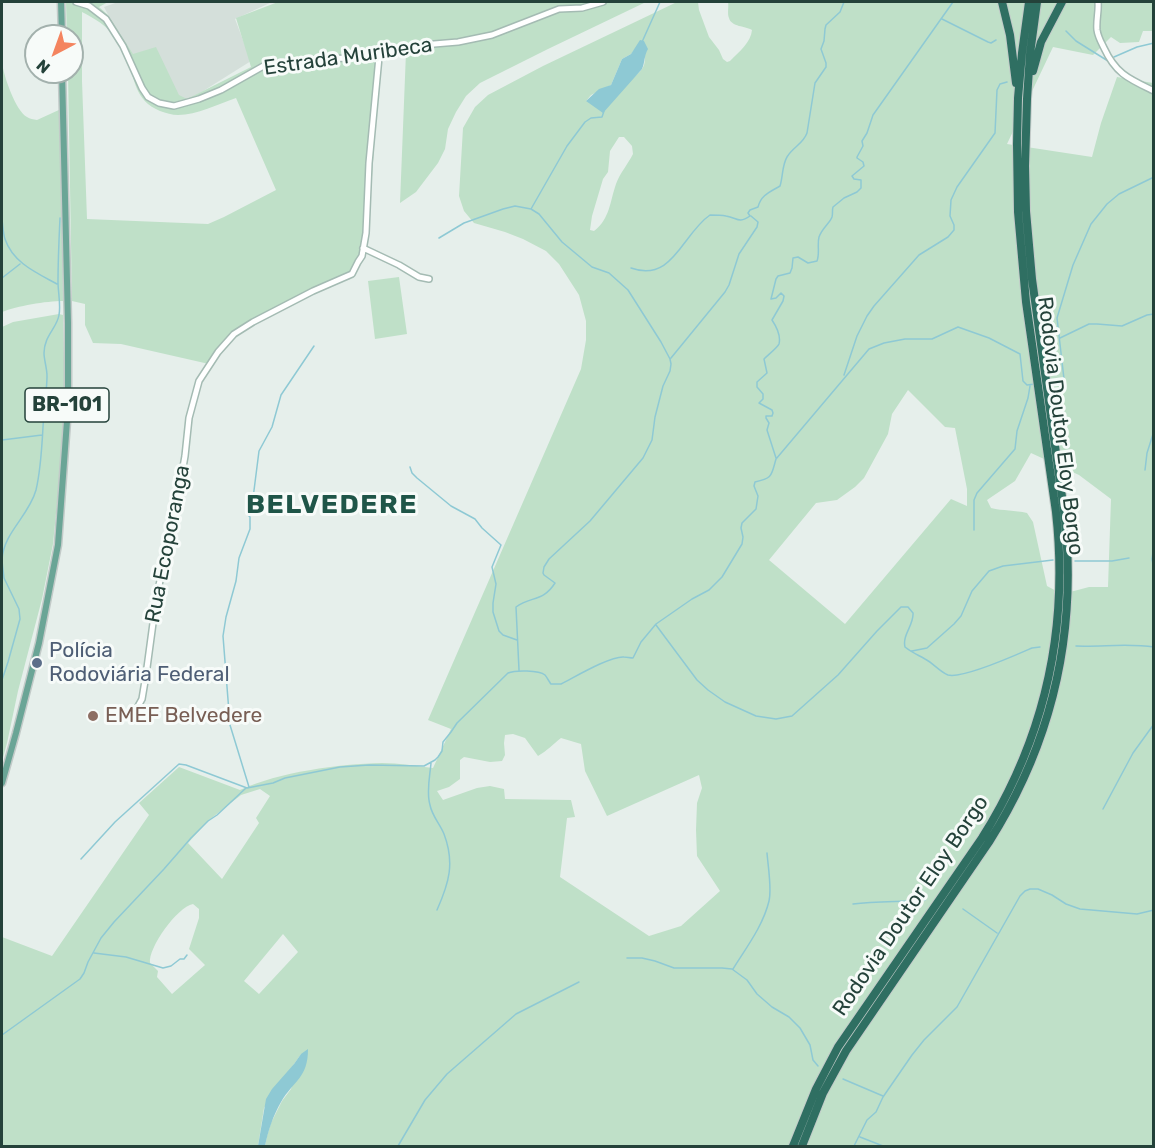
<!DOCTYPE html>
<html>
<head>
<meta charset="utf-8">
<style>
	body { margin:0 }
	#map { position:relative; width:1155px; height:1148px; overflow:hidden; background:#e6efeb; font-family:Rubik,sans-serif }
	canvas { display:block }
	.frame { position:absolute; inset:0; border:3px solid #24423a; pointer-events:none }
	.north { position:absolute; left:24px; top:24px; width:60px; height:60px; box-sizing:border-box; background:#f7fbf9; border:2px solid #a3b1ad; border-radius:50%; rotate:221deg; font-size:16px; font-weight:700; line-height:24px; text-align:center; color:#24423a }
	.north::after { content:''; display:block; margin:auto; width:21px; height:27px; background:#f4845f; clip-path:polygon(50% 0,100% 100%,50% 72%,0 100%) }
</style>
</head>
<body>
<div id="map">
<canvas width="1155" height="1148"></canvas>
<div class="frame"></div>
<div class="north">N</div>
</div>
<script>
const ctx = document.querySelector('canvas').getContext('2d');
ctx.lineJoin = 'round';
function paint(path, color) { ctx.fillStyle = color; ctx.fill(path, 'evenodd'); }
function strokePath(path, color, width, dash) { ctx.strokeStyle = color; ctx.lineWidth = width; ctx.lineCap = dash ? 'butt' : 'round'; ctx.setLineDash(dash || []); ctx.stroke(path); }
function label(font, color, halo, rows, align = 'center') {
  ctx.font = font + ' Rubik,sans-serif'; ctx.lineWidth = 6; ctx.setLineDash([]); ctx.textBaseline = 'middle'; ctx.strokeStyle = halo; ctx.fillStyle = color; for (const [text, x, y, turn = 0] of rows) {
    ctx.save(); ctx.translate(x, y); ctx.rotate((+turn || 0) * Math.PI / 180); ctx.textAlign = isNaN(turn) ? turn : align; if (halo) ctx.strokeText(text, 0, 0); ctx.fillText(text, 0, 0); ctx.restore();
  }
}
paint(new Path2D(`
	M118,2H272L235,19L251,61L192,98L169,102L148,91L104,7Z`), '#d4dfda');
paint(new Path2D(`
	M66,2H108L99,7L108,15L133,54L156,47L179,95L187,99L251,67L236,18L278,2H646L548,49L480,83L466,96L456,112L448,129L445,149L438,163L416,192L400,203L406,52L380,59L369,221L362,256L352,277L329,284L241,329L209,364L121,344L93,343L85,325V304L72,301L68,72H72V36H67ZM82,12C95,19 107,25 115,38C119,44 123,51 126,58C136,80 134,100 160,111C166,113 172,115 178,115C197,115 218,104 236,98L276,190L224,217L208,224L87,219L82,81Z
	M677,2H698L699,10L709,37L719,50L723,59L727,62L730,61C739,52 751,42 752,30C746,26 731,27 729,18C727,14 729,6 728,2H1153V31H1143L1139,42L1120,43L1111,37L1093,55L1053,47L1007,144L1092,157L1101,123L1117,77L1153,83V1146H265L267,1136L271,1123L282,1101L291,1089L301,1054L264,1108L258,1146H2V937L52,956L149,815L139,803L179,767L240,790C279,772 339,764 382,763C399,763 416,766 433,768L451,729L428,720L581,369L586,340V321L579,295L559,264L546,251L523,239L505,232L474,223L464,211L459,196L463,128L475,107L488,95L543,66ZM635,49L645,55C645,60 645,65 642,69C634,81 600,95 586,101L591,95L611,85L622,59L631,54ZM619,137H624L632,146L633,154C628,164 620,173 616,184C610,201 610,219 594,231L590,230L592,216L603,179L608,172L610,151ZM908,390L945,427L955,428L967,489V506L951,499L845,624L769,560L816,503L837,500L855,487L864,478L888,434L892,414ZM1031,453L1079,475L1111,499L1108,587H1089L1074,591L1060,593L1047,586L1033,522L1027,513C1015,510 1003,511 991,508L987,500L1015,481ZM513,734L525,738L538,756C548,750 552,745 561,738L581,744L585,771L607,816L699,775L702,788L697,803L696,830L697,856L720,891L681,926L649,936L560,877L567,818L575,817L571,800L505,799L504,789L490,786L477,788L443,800L437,791L449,787L460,779V760L464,757L490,762L502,761L505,755L504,743L505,735ZM260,789L270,796L256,818L259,823L222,879L188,843L209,820L241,795ZM193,904L199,909V918L189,949L205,965L172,994L157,977L158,971L150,963C148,948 177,907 193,904ZM283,934L298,952L259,994L244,981Z
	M2,63C4,76 15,110 27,117C30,119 33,119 37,120L61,109L63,301C46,301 17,306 2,312Z
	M399,277L407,334L375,339L368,281Z
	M59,314L63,315L65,407L61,461L53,544L42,599L18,691L7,743L2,761V327L13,322Z`), '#bfe0c8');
paint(new Path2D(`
	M640,40L644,41L648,49C644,56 645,62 642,69L603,113L586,101L599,89L611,85L622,59L631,54Z
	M308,1049C308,1078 294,1080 281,1102C273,1116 268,1131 265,1146H258L266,1099L272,1089L294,1064L301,1054Z`), '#8ec9d4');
strokePath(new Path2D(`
	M942,19L988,42L991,43L996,40
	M1066,31L1076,41L1108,61
	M642,42L660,2
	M1114,57L1137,47L1154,43
	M531,209L567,146L585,122L591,118L602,117L604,111
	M2,220C3,226 3,233 5,239C13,263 37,273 57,284
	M439,238L464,223L503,209L515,206L531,209L539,214L562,242L592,267L609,273L628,290L661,342L670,359L671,364L670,371L663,386L655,417L652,440L643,458L590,521L549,559L544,567L543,573L544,575L555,583C543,602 531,596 516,607L519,670
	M631,268C673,283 682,234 710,215C715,215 721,215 726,216C738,218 738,224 750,216L748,213L750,210L758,207C761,195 770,192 780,186C783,177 782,165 787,157C793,147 803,144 807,133L815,83L826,67V63L821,49L824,41L825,29L826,25L840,12L844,2
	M2,278L20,264
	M1060,338L1089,324H1097L1122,326L1147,315L1154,314
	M671,358L725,292L729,285L739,254L757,227L758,222L751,216
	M844,375L857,336L867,316L874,306L919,255L948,237L954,230V225L950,216L951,200L957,187L995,133L997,90L1000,84L1007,82
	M1049,384L1060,382L1064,379L1057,318L1073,265L1091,224L1107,204L1119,194L1154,177
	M2,440L42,435
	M776,458L767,430L769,423L766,418V416H772L773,413L772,410L759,403L763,399V394L757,387V382L767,373L764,359C768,355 778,347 779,344C781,336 776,326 772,320L783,301L784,296L781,293L776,298L771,299L776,279L778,276L790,273L792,268L793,258L798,257L808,263L817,261C820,253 817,245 819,237C822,228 830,223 832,217C833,213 832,210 833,207L844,198L857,192L861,188V180L854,179L852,176L864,166L863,162L857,158V157L863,146L862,141L867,133L873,115L953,2
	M410,467L412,473L417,478L451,506L475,519L482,528L501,545L492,567L496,584L493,603V612L499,631L503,635L517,640
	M1145,470L1147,453L1154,431
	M974,530V500L977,493L1015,449L1017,431L1028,398L1030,386
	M1154,546L1152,559L1154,569
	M2,560C3,533 29,516 36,490C42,465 42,438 44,412C45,400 47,388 47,376C47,368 44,360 44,353C44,336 57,328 59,315C61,305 58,292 58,282C58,261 59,239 60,218
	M2,561L4,578L19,609L20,619L8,662L2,680
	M1075,561H1112L1129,558
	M656,625L697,680L708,690L725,702L756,716L776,719L792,716L838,675L877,631L901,607H908L913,613C914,625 902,635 905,647C911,652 918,655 925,659C933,663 940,672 948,675C963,679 1016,655 1032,648L1040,647
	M1076,646C1102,647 1128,643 1154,647
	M912,651L927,648L954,624L961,616L972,591L989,571L1003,566L1053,560
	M431,763C430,776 426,792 430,805C432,816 440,824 444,834C455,863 449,883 437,910
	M249,787L230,725L223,636L226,617L236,581L239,558L250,529V517L247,514V512L252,506L259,451L272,427L281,395L314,346
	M1103,809L1133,753L1154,724
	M81,859L115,822L179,764L186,765L247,788L273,783L285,778L340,767L369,765L424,766L435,760L438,757L442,751L443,742L451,732L457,723L508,673C515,670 539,670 545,675C546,676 550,683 551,684H561C575,677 610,656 624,657C627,657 630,658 633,658L641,642L656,624L692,599L709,590L722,577L742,544L743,537L741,528L742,523L756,509L758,496L754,486L755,482C773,478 771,476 776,459L869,349L884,343L905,339H932L958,327L989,338L1020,354L1023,381L1027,385L1035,384
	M853,904C877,901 901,902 925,900
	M963,909L997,933
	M94,953L126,957L163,968L171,966L180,959H184L187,955
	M627,958H642L655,961L674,968H722L732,969L747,980L757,994L772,1007L789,1017L800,1028L810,1045L813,1060L818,1066
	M733,969C746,948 763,926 769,901C772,889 768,866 767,853
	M2,1035L80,979L84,973L88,962L101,938L114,922L164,869L191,838L208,821L217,815L246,788
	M843,1079L883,1096
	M860,1137L883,1146
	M398,1146L425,1100L447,1074L516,1014L579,982
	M854,1146L867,1120L876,1112L883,1097L912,1055L924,1040L957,1007L1020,896L1025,891L1030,889H1038L1052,895L1066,904L1080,909L1137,914L1154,910`), '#8ec9d4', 1.5);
const secondary = new Path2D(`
	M76,2L89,6L106,19L123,46L142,88L148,97L159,103L174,106L199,99L221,90L267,64L320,59L379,57L434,44L458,42L492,35L559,9L582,8L603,2
	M1098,2C1099,11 1096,20 1097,30C1098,37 1101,42 1104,48C1116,74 1129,79 1154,91
	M363,248L399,265L419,277L429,279
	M137,708L142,699L146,675L156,601L163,565L177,501L185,456L189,418L199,381L218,352L234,334L253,322L313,291L352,274L358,262L362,256L366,233L369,163L379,57`);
const primary = new Path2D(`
	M61,2L62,36
	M2,783L16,733L39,643L58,545L67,421L68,388V323L62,72`);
const highway = new Path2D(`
	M1002,2L1010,35L1016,83
	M1033,71L1041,42L1062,2
	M793,1146L816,1089L838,1047L982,838C1045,738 1069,629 1056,512L1026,302L1018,212L1017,144L1018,98L1022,53L1029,2
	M802,1146L823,1093L846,1051L989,842C1053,741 1078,630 1064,511L1032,279L1026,211L1025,166L1027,99L1030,54L1037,2`);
strokePath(secondary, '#a4bbb3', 8);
strokePath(primary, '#c2cac8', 9);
strokePath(highway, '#c2cac8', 10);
strokePath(secondary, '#fff', 5);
strokePath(primary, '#6aa596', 6);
strokePath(highway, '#2f6f62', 8);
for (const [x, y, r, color] of [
	[37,663,6,"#5c6f8a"],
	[93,716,6,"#8d6e63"]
]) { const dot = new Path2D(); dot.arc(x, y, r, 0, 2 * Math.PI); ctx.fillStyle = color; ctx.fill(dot); strokePath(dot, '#f7fbf9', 2); }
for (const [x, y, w] of [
	[67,405,84]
]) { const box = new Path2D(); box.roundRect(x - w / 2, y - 17, w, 34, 4.5); ctx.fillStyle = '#f7fbf9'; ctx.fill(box); strokePath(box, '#24423a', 1.5); }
label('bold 20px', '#24423a', null, [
	["BR-101",67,405]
]);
label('21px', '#24423a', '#f7fbf9', [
	["Estrada Muribeca",348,57,-8],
	["Rodovia Doutor Eloy Borgo",1060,426,83],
	["Rua Ecoporanga",168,544,-79],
	["Rodovia Doutor Eloy Borgo",911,906,-56]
]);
label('21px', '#4e5e75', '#f7fbf9', [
	["Polícia",49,651],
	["Rodoviária Federal",49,675]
], 'left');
label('21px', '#785e54', '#f7fbf9', [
	["EMEF Belvedere",105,716]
], 'left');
ctx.letterSpacing = '1.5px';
label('bold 27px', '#1f5548', '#f7fbf9', [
	["BELVEDERE",332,505]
]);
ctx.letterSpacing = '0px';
</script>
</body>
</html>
